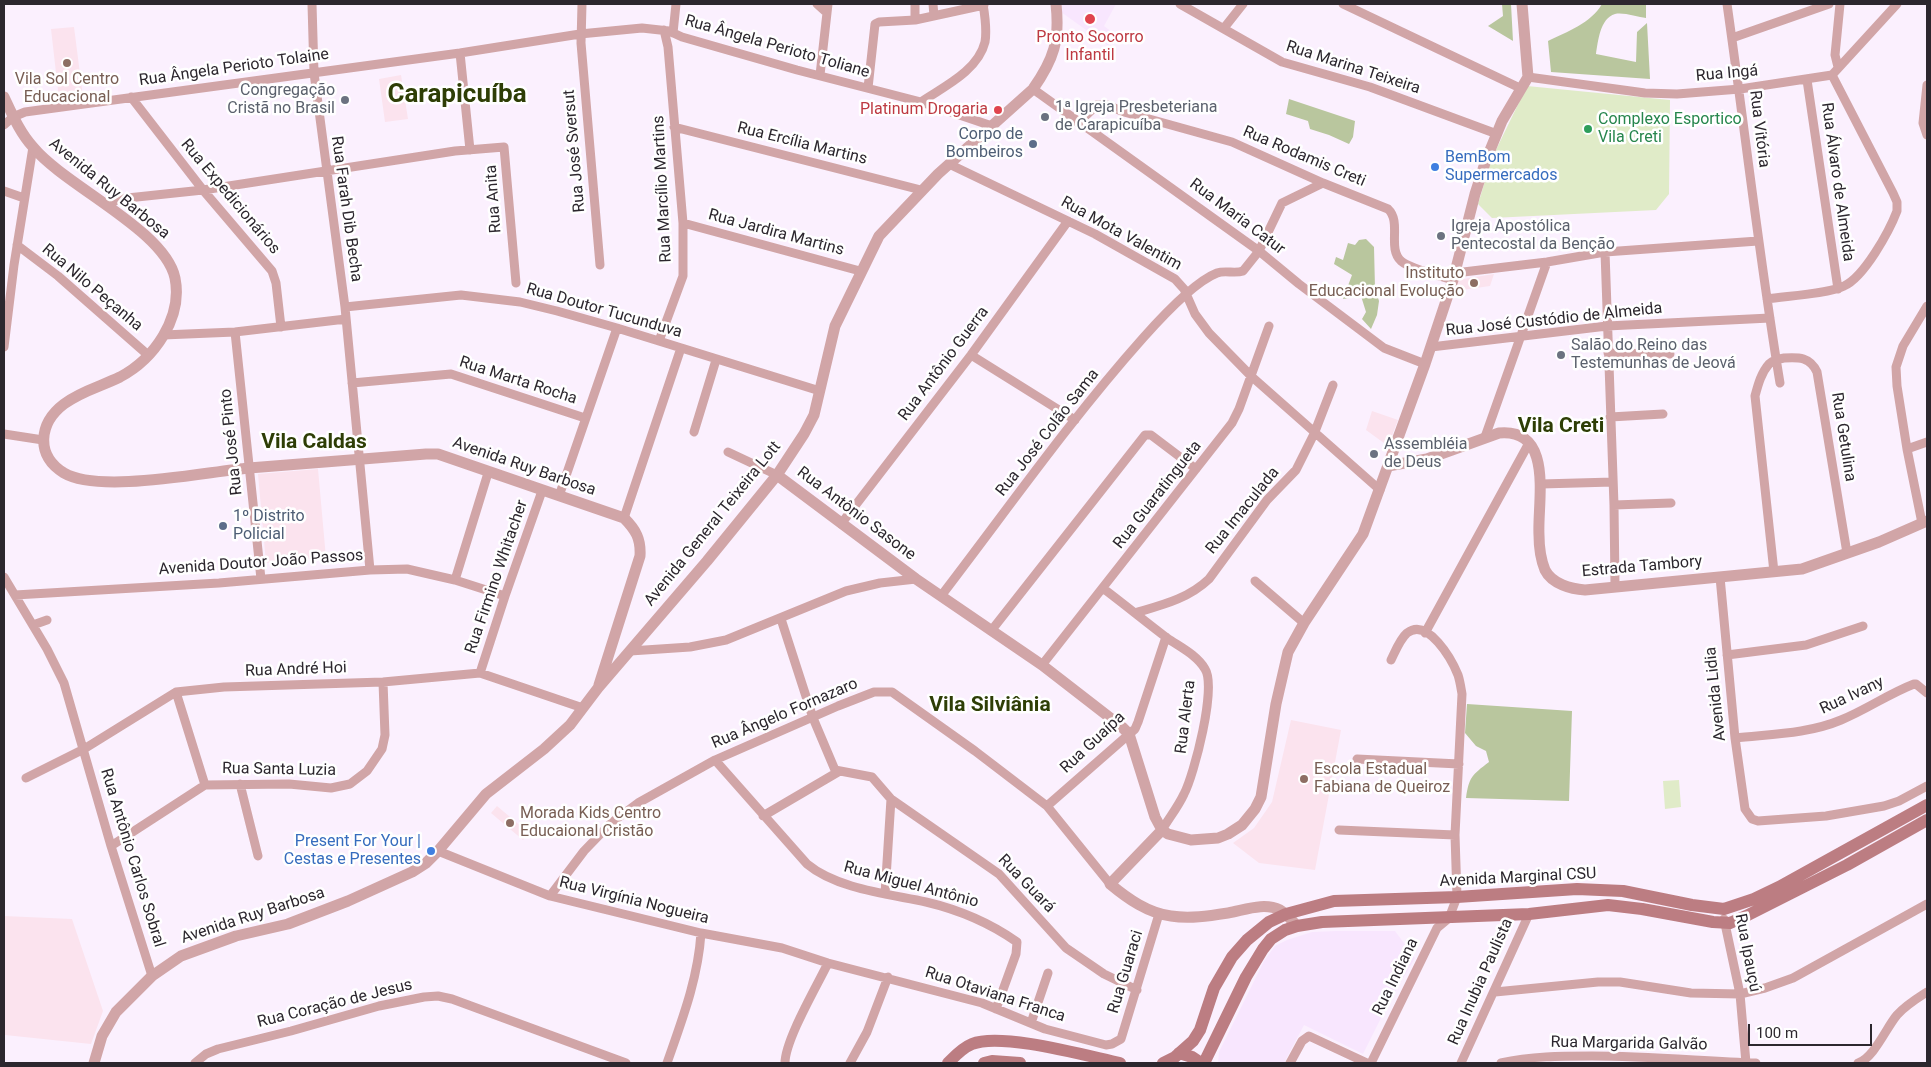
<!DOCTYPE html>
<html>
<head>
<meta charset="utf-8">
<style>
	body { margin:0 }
	#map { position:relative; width:1931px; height:1067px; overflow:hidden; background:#fbf0fe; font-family:Roboto,sans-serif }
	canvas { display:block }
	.frame { position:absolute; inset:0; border:5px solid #2c272e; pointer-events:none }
	.scale { position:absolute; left:1748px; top:1024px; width:124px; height:22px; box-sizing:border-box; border:2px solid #2c272e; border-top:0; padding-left:6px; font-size:15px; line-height:18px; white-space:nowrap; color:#2c272e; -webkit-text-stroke:4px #fff; paint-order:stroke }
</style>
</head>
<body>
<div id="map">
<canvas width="1931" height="1067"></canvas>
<div class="frame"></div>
<div class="scale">100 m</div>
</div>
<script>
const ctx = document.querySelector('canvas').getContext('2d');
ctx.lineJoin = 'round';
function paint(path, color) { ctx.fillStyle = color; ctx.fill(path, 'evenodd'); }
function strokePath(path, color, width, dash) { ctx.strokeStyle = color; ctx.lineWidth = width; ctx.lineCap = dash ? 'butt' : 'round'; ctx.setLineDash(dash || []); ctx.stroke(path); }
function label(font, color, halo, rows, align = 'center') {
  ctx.font = font + ' Roboto,sans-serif'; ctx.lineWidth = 5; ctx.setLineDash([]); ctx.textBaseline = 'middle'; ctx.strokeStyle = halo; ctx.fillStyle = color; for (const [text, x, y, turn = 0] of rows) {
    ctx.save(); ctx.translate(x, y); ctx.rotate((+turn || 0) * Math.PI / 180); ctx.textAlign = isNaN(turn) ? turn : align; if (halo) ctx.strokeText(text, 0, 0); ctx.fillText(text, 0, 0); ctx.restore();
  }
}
paint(new Path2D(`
	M1061,4H1116L1104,26L1116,35L1110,47L1061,12Z
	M1336,931H1395L1415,958L1388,1004L1363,1054L1304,1025L1284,1063H1218L1219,1052L1264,961L1275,946L1287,940L1312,932Z`), '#f8e6fe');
paint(new Path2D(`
	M74,27L83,97L59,99L51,29Z
	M401,75L408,119L385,122L379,79Z
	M1494,274L1490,286L1455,291L1457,280Z
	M1372,411L1398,420L1388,446L1366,430Z
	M318,469L326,558L266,563L258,474Z
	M1291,720L1341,730L1315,870L1259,863L1233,843L1254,828L1272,802Z
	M497,806L529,833L523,840L491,813Z
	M4,916L72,919L103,1011L91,1044L5,1035Z`), '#fbe3ee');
paint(new Path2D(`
	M1527,86L1670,100L1669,194L1656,210L1492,218L1478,204L1492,158Z
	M1679,780L1681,807L1665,809L1663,781Z`), '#e0ebc8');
paint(new Path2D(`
	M1502,4H1511L1513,41L1488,26L1503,16Z
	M1602,4H1646V18C1638,17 1623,12 1615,14C1600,18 1598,42 1596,54L1636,62L1637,32L1647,23L1650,79L1551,72L1548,41C1567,32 1591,23 1602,4Z
	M1289,99L1355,121L1353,137L1349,144L1329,135L1310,129L1308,121L1286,114Z
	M1366,239L1374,247L1375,288L1379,301L1377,315L1371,329L1362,319L1366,312L1361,296L1343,299L1352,275L1334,264L1336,257L1343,260L1348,243L1355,245L1359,240Z
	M1467,704L1572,711L1569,801L1466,798C1469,777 1472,775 1489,762L1486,751L1476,746L1465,733Z`), '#b9c69e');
strokePath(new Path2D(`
	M312,4L314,73L345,307L370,570
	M582,4L581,43L600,265
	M817,4L827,13
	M933,4L934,16
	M1180,4L1282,62L1370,87L1497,134
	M1343,4L1520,88
	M1727,4C1745,130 1759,257 1780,383
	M915,20V4
	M1224,28L1243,4
	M673,33L676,4
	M1732,38L1829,4
	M460,53L470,150
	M1838,67L1835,55L1840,4
	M820,75L828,4
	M1528,77L1645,93L1677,94L1740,89L1832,75L1897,4
	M1807,80L1838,289
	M1927,85L1923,123L1927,135
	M868,88L875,24L879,22L915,20L984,5
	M1033,89L1259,251L1299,284L1384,348L1425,364
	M131,97L203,190L272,271L276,283L281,327
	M921,102C943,87 978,71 985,42C987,30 985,16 983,4
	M1078,123L1097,105H1107L1124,112L1232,142L1323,183L1388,209C1402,222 1387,248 1401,261C1412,270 1439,275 1453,280
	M4,125L13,117L25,112L460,53L580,34L642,28L669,31L682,37L797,70L921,102L992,126
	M674,127L921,190
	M949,164L1095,234L1175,279L1184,289L1195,314L1209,333L1251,376L1380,490
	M4,191L24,198
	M107,206L118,199L203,190L455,151L504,147L516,283
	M683,223L860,271
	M17,245L58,276L148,355
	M1605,252L1614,505L1615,586
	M1455,273L1547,262L1605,252L1758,241
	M1767,299C1786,296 1828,294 1844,286C1864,277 1889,232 1897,211V202L1893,193L1832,75
	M345,307L461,295L520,302L557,311L617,328L820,391
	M235,332L261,579
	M163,335L235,332L346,319
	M659,341L683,276V223L668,47L664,30
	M4,347L14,265L33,147
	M1431,347L1607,326L1770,318
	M1608,353L1670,354
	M971,355L1075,420
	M352,383L451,374L585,418
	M1610,417L1663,414
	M694,432L716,360
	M4,434L43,440
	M1485,437L1547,262
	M1907,449L1927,442
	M728,452L777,475
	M1541,484L1613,482
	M559,496L617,328
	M1614,505L1671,503
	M624,518L681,348
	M1922,523L1907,449L1897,386L1896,367L1903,346L1927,306
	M841,524L971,355L1068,221
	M1774,572L1755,396C1758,385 1761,373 1769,364C1773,360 1778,359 1784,358C1799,357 1810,357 1817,372L1847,553
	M4,577L47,649L64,683L111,846L152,976
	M1720,577L1735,738L1745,809L1752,819L1758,821L1826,816L1884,806L1899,801L1927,786
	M455,580L488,473
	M1255,581L1304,623
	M1104,589C1125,605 1146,622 1167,638C1180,647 1197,655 1205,669C1217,687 1194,775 1184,794C1178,807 1169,818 1162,830
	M15,595L219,583L370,570L407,569L455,580L505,596
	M941,596C1007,510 1070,420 1143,338C1159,320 1194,282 1217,273C1225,270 1235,274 1243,271L1259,251L1282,203L1323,183
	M1135,613C1162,605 1188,599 1209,579L1267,500L1296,470L1314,434L1333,385
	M781,619L813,718L835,770L872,777L891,799L999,874L1066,948L1104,974L1137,990
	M33,625L47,620
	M991,631L1145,435H1151L1196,469
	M1425,633L1529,443
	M630,651L690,647L726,640L846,591L880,583L916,579
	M1727,655L1806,645L1863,626
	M1042,665L1232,423L1239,409L1269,326
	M480,673L505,596L542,491
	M176,692L205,785
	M1735,738C1770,734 1808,734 1841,720C1866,710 1888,694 1914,684H1916L1927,693
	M1357,759L1459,764
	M715,760L807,864C837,889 889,894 926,902C960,910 990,923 1017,942L1016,954L996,1009
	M26,778L84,749L176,692L224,687L383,682L480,673L583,708
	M240,784L258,856
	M1047,806L1135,729L1138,722L1166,637
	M763,816L838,772
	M1339,830L1455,835
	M111,846L205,785L289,784L331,788L350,784L367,771L382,749L385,735L383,682
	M438,851L550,896L701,933L782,948L828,963L982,1003L1045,1029L1106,1045L1112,1044L1121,1039L1159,914
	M885,894L891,799
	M550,896L584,851L611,823L638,803L715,760L838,706L874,692H892L975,751L1047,806L1110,884
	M1724,919L1740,994L1746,1063
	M1495,992L1598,982H1620L1691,993L1740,994L1765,988L1793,978L1927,904
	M1031,1023L1048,973
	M195,1063L206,1054L218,1049L291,1031L379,1006L424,997L438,996L452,999L626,1063
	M667,1063C682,1020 698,979 701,933
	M785,1063C785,1040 817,986 828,963
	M850,1063L867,1032L888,977
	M1290,1063L1302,1041L1309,1036L1367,1063
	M1371,1063L1437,928L1449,918L1457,897L1455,835L1462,694C1461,688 1460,681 1458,675C1452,660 1428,617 1407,633C1400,639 1395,652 1391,660
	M1461,1063L1529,914
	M1501,1063C1531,1056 1561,1056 1592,1056C1647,1056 1701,1061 1756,1063
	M1858,1063C1874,1058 1886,1028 1897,1015C1906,1005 1916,999 1927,992`), '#d1a5a7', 9);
strokePath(new Path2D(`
	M4,97C12,114 20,133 33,147C65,186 165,230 175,278C183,318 154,359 120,377C102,386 81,391 64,404C39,423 35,455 64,473C100,494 204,472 249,468C308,463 367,459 426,454H438L624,518C636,530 641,539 640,556L599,685
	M1388,466L1427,459L1499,433C1555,428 1537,503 1539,535C1539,546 1541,560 1545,570C1552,584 1571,589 1585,590L1802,569L1879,542L1927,521
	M777,475L916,579L1042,665L1122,727L1129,734L1155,817L1162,830L1168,834L1191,840L1218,838L1228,834L1242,825L1255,809L1261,797L1276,704L1288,652L1304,623L1363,534L1425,364L1453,280L1475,194L1486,160L1502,121L1528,77L1522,4
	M1162,830L1110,884C1128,899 1148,913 1171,916C1189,919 1209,916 1228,913C1245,910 1264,902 1280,910C1287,914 1292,921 1297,926
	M94,1063L102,1036L116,1012L152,976L181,956L236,936L288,924L348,901L412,872L426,863L438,851L486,794L544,749L570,725L598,688L707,561L777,475L804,434L814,415L835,326L879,236L938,174L1033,89C1054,59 1060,40 1056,4`), '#d1a5a7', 11);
strokePath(new Path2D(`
	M1179,1053L1192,1057L1201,1063
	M948,1063C955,1056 962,1048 972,1044C1001,1032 1087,1056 1120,1063
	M984,1063L992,1061L1020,1063
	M1163,1063L1175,1057L1193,1041L1200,1030L1214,988L1232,957L1247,940L1269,922L1286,914L1334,901L1457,897L1577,889L1623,891L1692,905L1724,909L1754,899L1779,887L1927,805
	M1204,1063L1246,977L1263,949L1271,939L1285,930L1297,926L1322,922L1529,914L1608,905L1642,909L1713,922L1730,923L1746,916L1847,865L1927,820`), '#bc7d82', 12);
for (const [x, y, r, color] of [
	[1090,19,6,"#e0444e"],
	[67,63,5,"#8d6e63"],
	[345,100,5,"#6b7280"],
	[998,110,5,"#e0444e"],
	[1045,117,5,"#6b7280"],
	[1588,129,5,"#2e9e5b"],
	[1033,144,5,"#5c6f8a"],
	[1435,167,5,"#3f7fe0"],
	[1441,236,5,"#6b7280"],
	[1474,283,5,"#8d6e63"],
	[1561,355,5,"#6b7280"],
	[1374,454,5,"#6b7280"],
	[223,526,5,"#5c6f8a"],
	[1304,779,5,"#8d6e63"],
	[510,823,5,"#8d6e63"],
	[431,851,5,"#3f7fe0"]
]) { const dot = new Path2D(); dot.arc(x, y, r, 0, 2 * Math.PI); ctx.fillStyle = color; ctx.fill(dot); strokePath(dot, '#fff', 2); }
label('16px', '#be3a42', '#fff', [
	["Pronto Socorro",1090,38],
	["Infantil",1090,56],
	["Platinum Drogaria",988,110,"right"]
]);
label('16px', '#2c272e', '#fff', [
	["Rua Ângela Perioto Toliane",777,47,16],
	["Rua Ângela Perioto Tolaine",234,68,-8],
	["Rua Marina Teixeira",1353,68,18],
	["Rua Ingá",1727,74,-5],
	["Rua Vitória",1759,129,83],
	["Rua Ercília Martins",802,144,14],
	["Rua José Sversut",575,151,-95],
	["Rua Rodamis Creti",1304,157,23],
	["Rua Álvaro de Almeida",1837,182,82],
	["Avenida Ruy Barbosa",109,189,39],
	["Rua Marcílio Martins",663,189,-93],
	["Rua Expedicionários",230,197,50],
	["Rua Anita",494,199,-94],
	["Rua Farah Dib Becha",346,209,82],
	["Rua Maria Catur",1237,217,37],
	["Rua Jardira Martins",776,233,15],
	["Rua Mota Valentim",1121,234,29],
	["Rua Nilo Peçanha",92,288,40],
	["Rua Doutor Tucunduva",604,311,16],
	["Rua José Custódio de Almeida",1554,320,-6],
	["Rua Antônio Guerra",944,364,-53],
	["Rua Marta Rocha",518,381,18],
	["Rua José Colão Sama",1048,433,-52],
	["Rua Getulina",1843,437,81],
	["Rua José Pinto",232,442,-96],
	["Avenida Ruy Barbosa",524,467,19],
	["Rua Guaratingueta",1158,495,-52],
	["Rua Imaculada",1243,511,-51],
	["Rua Antônio Sasone",856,514,37],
	["Avenida General Teixeira Lott",713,524,-51],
	["Avenida Doutor João Passos",261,563,-4],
	["Estrada Tambory",1642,567,-5],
	["Rua Firmino Whitacher",497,577,-71],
	["Rua André Hoi",296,670,-2],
	["Avenida Lidia",1716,694,-96],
	["Rua Ivany",1852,696,-25],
	["Rua Ângelo Fornazaro",785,714,-23],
	["Rua Alerta",1186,717,-83],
	["Rua Guaípa",1093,743,-43],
	["Rua Santa Luzia",279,770,1],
	["Rua Antônio Carlos Sobral",132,858,73],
	["Avenida Marginal CSU",1518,878,-3],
	["Rua Guará",1026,884,46],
	["Rua Miguel Antônio",911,885,15],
	["Rua Virgínia Nogueira",634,901,14],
	["Avenida Ruy Barbosa",253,916,-18],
	["Rua Ipauçú",1747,953,79],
	["Rua Guaraci",1126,972,-73],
	["Rua Indiana",1396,977,-64],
	["Rua Inubia Paulista",1481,982,-66],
	["Rua Otaviana Franca",995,995,18],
	["Rua Coração de Jesus",335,1004,-14],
	["Rua Margarida Galvão",1629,1044,1]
]);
label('16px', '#785e54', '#fff', [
	["Vila Sol Centro",67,80,"center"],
	["Educacional",67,98,"center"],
	["Instituto",1464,274,"right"],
	["Educacional Evolução",1464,292,"right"],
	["Escola Estadual",1314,770],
	["Fabiana de Queiroz",1314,788],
	["Morada Kids Centro",520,814],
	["Educaional Cristão",520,832]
], 'left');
label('16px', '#5b616d', '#fff', [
	["Congregação",335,91,"right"],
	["Cristã no Brasil",335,109,"right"],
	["1ª Igreja Presbeteriana",1055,108],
	["de Carapicuíba",1055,126],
	["Igreja Apostólica",1451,227],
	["Pentecostal da Benção",1451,245],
	["Salão do Reino das",1571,346],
	["Testemunhas de Jeová",1571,364],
	["Assembléia",1384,445],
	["de Deus",1384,463]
], 'left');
label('16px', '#27864d', '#fff', [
	["Complexo Esportico",1598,120],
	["Vila Creti",1598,138]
], 'left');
label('16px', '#4e5e75', '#fff', [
	["Corpo de",1023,135],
	["Bombeiros",1023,153],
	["1º Distrito",233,517,"left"],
	["Policial",233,535,"left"]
], 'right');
label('16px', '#366cbe', '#fff', [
	["BemBom",1445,158],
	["Supermercados",1445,176],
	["Present For Your |",421,842,"right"],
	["Cestas e Presentes",421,860,"right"]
], 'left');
label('bold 21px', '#2e3e06', '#fff', [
	["Vila Creti",1561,427],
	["Vila Caldas",314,443],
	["Vila Silviânia",990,706]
]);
label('bold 26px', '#2e3e06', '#fff', [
	["Carapicuíba",457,95]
]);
</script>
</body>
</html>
